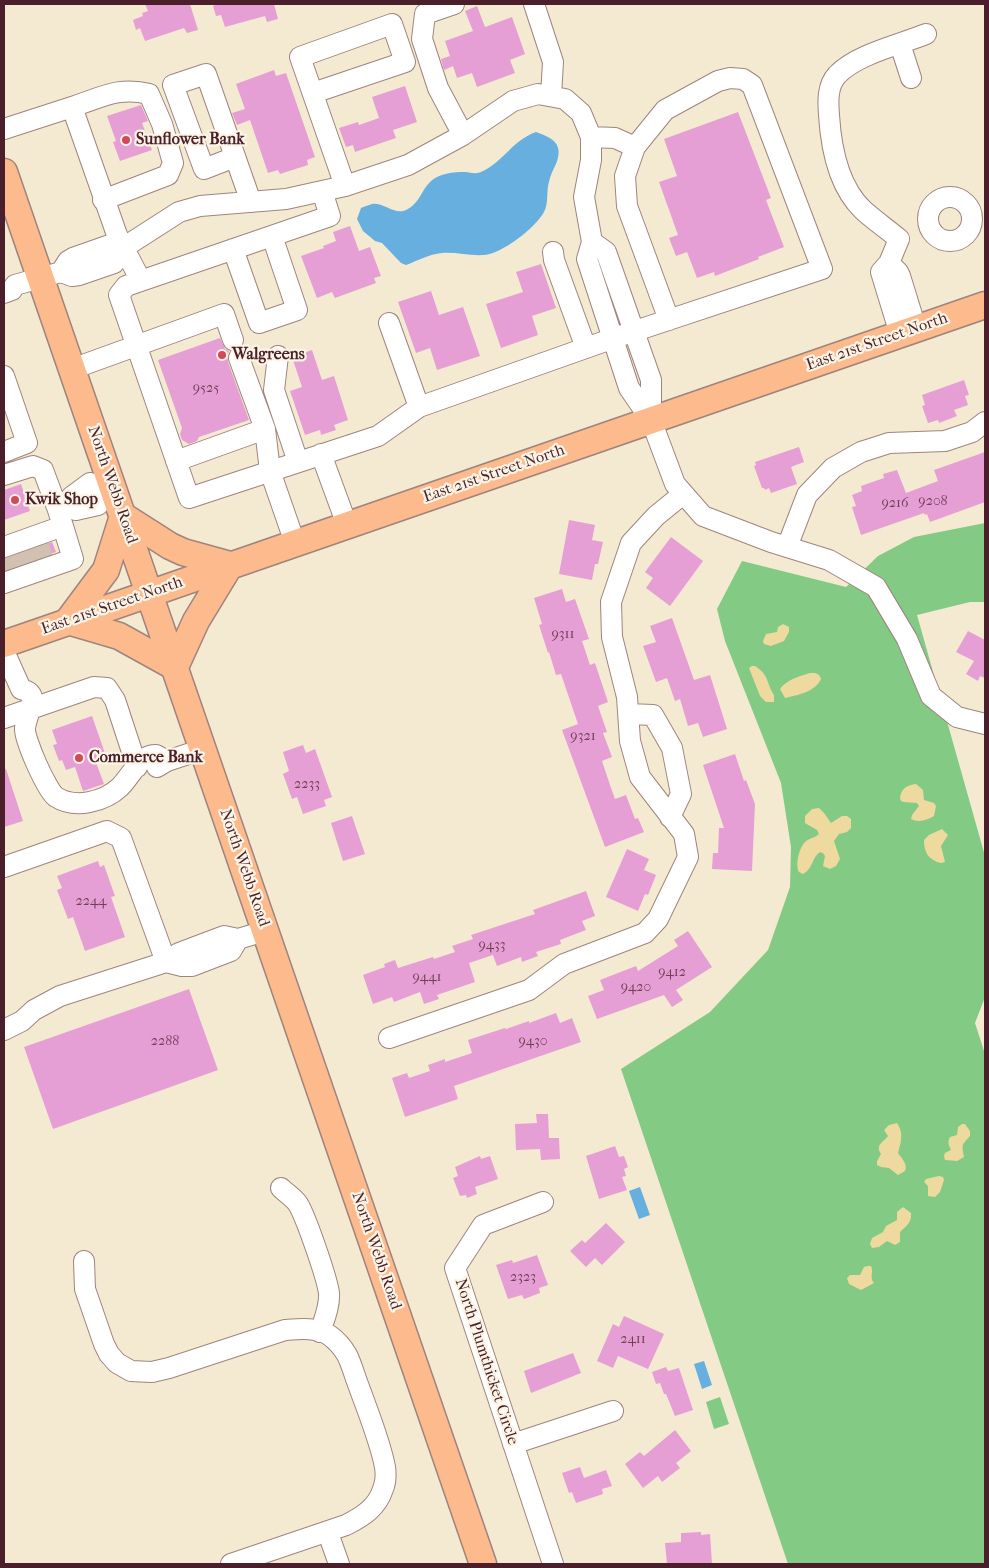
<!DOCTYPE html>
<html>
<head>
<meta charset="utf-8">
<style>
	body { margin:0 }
	#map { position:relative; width:989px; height:1568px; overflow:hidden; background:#f4ead1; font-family:"IM FELL French Canon",serif }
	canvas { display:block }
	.frame { position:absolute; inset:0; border:5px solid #4a1f2b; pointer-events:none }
</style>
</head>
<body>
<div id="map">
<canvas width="989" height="1568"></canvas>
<div class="frame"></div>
</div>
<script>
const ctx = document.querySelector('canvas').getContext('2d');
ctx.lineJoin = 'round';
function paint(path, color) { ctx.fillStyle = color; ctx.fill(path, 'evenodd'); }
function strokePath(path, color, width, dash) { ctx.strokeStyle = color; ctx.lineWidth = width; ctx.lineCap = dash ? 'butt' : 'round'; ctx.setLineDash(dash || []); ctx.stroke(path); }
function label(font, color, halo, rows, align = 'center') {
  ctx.font = font + ' "IM FELL French Canon",serif'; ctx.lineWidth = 4.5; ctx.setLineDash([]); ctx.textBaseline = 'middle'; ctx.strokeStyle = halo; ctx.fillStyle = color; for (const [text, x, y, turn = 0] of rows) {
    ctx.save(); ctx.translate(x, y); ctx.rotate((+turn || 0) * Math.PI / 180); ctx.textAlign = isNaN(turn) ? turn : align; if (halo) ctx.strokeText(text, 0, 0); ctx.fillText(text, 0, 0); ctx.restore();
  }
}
paint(new Path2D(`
	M985,523V602H970L917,615L985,856V997L975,1023L985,1054V1564H788L621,1069L710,1012L768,950L790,887L791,847L781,783L725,641L717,609L742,561L846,587L878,556L914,537Z
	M720,1397L729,1424L714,1429L706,1402Z`), '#83ca85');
paint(new Path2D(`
	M783,624L789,627V632L784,641L771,646L764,644L763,641L766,634L777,632L778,627Z
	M752,666H755C770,676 766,683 774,695V702H766L760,696L749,668Z
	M810,673C816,673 819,673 821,679C815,692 798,695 785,698L780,689C786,680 800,676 810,673Z
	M916,784L923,790L924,800L934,803L936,806L934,816C927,820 919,823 911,819L912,815L919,806L917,803L904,802L901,801L900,797C902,788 907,785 916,784Z
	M819,808L824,813L831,823L842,816H847L851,819V828L847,832L839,834L834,841L840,859L836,866L830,869L823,866L825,856L823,853L820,852C812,857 813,869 803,874L799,872C795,865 799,848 805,842C809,838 815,838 819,834L817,830L805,823V816L812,809Z
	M942,829L948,835L941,846L945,862L941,863C928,860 924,852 924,840L929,835Z
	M897,1123C904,1133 901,1142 898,1153C902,1159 908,1164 905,1171L898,1175L889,1168L881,1167L877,1165V1161L881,1154C875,1144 883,1143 888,1136L884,1130L889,1125Z
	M962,1124H965L970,1131V1136C961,1146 962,1144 964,1157L957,1161L945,1160L944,1156L945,1153L951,1150C949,1145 947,1143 950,1137L957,1135L958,1127Z
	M939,1176L943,1177L944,1180L940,1192L935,1197L928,1196V1186L924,1182L926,1179Z
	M903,1207L911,1213C912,1223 906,1226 900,1232V1242L895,1245L887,1241L879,1247L872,1248L870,1244L872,1238L883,1232L886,1226L897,1220V1212Z
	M868,1266H871C874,1272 869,1278 874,1283L861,1290L849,1284L847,1278L850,1275H860L864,1267Z`), '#eeda9e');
paint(new Path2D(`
	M536,132C553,138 564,144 556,164C553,170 550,176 549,182C546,191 549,203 544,212C536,227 502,254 484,255C470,256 456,252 442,253C429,254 417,261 406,265L401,263L382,243L375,241L363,231L357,219L361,208C364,207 368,205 372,204C385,202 395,217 408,209C420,202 421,191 430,182C439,173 453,172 466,172C471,173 476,174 481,172C504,162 511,141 536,132Z
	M640,1187L650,1215L639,1219L629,1191Z
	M704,1361L712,1385L702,1389L694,1364Z`), '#67afde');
paint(new Path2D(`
	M145,4H190L198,30L187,33L184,28L145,41L140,28L136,30L133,20L143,16L142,13L148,11Z
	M217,4H274L278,19L267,22L265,16L225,27L221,15L216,16L213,6Z
	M477,6L485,27L512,17L525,54L510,60L515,73L477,87L472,73L457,78L453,66L444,70L441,59L450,56L445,41L473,31L465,11Z
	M274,70L276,76L286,73L315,157L307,160L308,165L280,174L278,170L268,173L250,120L237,125L232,113L245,109L236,84Z
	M405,86L417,122L393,130L396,138L355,152L353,145L346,147L339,128L358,122L359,125L379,118L372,97Z
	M141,105L148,121L142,123L152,150L120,161L113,142L116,141L107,116Z
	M738,112L771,198L766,200L784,247L758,257L759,259L715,276L714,272L697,278L687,252L676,256L669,238L678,235L659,182L677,176L664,139Z
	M350,226L359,251L370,247L381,276L374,278L376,283L335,298L332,292L317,298L301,256L324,248L323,246L336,241L333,232Z
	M541,264L556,308L532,316L538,335L501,348L486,304L523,292L516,272Z
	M431,291L439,315L463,307L480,356L437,370L430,348L416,353L398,302Z
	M220,338L225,349L229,351L227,356L228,362L249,420L199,437L197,441L189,444L182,440L180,434L182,428L158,360Z
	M312,350L322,380L334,376L348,420L334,425L336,430L321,435L320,430L305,435L290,391L302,387L292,357Z
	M964,380L969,395L965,396L968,405L954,410L957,416L939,423L938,420L928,423L922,406L925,405L922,395Z
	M799,447L804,462L791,467L797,484L771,493L769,488L765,490L764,488H762L754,466L756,465L755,462Z
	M985,452V502L930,522L927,514L925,515L924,513L861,535L852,507L856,506L852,495L862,491L861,486L884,478L883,474L897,470L906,493L938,481L934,470Z
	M21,484L30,511L4,520V490Z
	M569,520L595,525L592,540L603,542L598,564H595L592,580L559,574Z
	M671,537L703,561L670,606L646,588L653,578L645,572Z
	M52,542L56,552L4,571V559Z
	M562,589L566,602L575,599L589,639L582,641L590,665L595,663L608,702L598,706L607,732L603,733L612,757L602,761L610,785L615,799L626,795L635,819L638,818L644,832L605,847L562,730L578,724L561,674L556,675L549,652L548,653L539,625L542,624L534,598Z
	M672,618L694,680L710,675L727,729L703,737L698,723L688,726L680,699L675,701L667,678L656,682L643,646L656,642L650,626Z
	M968,631L985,640V678L980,676L978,681L966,674L974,661L956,652Z
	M92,716L106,756L95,760L104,784L83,791L75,767L66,770L62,760L59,761L53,745L57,744L52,730Z
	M303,745L306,753L315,749L332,797L324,800L326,806L303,814L297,797L292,799L283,774L289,771L283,752Z
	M735,754L744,781L746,780L755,804L752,871L712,869L713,853H718L719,828H724L703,765Z
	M4,769H6L23,821L4,827Z
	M352,816L365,854L343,861L331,823Z
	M627,849L649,859L644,870L656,875L648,895L645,894L638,911L606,897Z
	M98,861L100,867L104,865L115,896L111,897L125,937L85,951L73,917L68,919L57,890L62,888L57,876Z
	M586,891L595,916L582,921L586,930L560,940L561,944L536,952L538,956L522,962L521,957L497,966L493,955L469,963L475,982L437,995L439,999L424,1004L420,992L394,1002L392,997L373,1004L363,975L385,967L384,964L395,960L398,968L433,957L434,959L455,952L452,946L473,939L471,935L535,914L533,910Z
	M688,931L712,967L676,990L683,1000L672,1007L664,995L597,1019L588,996L604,990L600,980L636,966L638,971L678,946L674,940Z
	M189,989L218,1070L53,1129L24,1047Z
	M556,1013L560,1023L572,1018L581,1042L454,1086L458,1099L405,1117L392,1078L407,1073L409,1078L430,1071L428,1065L445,1059V1062L472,1053L468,1040L505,1028L506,1029L529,1021V1023Z
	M536,1114H548L549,1138H559L560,1159L541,1160L540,1149L516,1150L515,1124L537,1123Z
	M615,1146L619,1157L624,1156L628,1167L624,1169L626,1176L622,1177L627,1190L599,1199L586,1156Z
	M480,1156L481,1159L490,1156L498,1179L475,1187L477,1194L467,1198L466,1195L460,1196L453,1178L458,1176L455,1167Z
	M606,1223L625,1242L602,1265L595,1258L586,1267L570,1251L582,1240L585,1243Z
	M537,1255L548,1285L539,1288L540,1293L524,1299L522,1295L508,1299L496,1265L512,1260L513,1263Z
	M624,1316L664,1334L648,1369L618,1356L613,1368L597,1361L613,1324L619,1327Z
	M573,1353L581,1373L531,1393L524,1371Z
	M666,1367L668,1371L679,1368L693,1410L675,1416L666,1394H664L660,1383L656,1384L652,1372Z
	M675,1430L691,1451L676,1463L680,1468L662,1482L658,1476L643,1488L625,1464L640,1452L644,1456Z
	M580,1467L584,1478L606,1470L612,1486L602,1489L603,1494L576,1503L572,1492L569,1493L562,1473Z
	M701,1532V1535L710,1534L712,1564H667L665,1543L681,1542V1533Z`), '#e59fd5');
strokePath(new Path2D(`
	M38,543L44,561
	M21,550L26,567
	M5,555L11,572`), '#d2c1b0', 20, [20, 10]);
const minor = new Path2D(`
	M454,4L425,14L422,39L438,88L463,135
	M534,4L553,62L551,96
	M900,44L911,78
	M313,93L405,62L392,24L300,57L345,186
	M72,107C100,98 119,86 149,94L162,124L173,163L168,175L103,200
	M4,129L72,107L117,235L141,281
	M591,137L615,138L635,147
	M235,157L204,169L173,85L206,74L251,202
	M322,191L330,216L126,286L119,295L189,498L378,436L419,407L614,338L822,269L752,85L743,79L730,78L718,81L665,110L635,147L625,176L627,206L669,320
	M928 219a22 22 0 1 1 44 0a22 22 0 1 1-44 0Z
	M592,242L606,252L651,380V420
	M233,249L259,323L297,310L272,236
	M553,252L554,260L586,348
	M889,263L898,272L900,276L916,328
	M61,272L68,261L73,258L110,245L123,248
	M4,293L12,290L15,285L40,278L61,272L72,276L79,275L114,263L123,248L179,212L200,206L286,199L345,186L408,165L463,135L513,101L538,94L565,99L581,113L591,137V160L584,197L592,242L587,259L629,388L651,420L675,484L703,516L771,542L829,560L876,587L907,639L931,696L957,717L985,724
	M389,323L419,407
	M900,334L881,272L889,263L899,239C887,229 874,220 863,210C838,186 831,148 829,115C828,102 827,86 837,75C857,54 899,45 926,34
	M278,356L274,390L298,462
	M239,358L265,429L270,471L295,543
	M72,369L224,314L233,340
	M4,376L27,443L4,452
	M321,454L347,525
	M176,461L265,429
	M4,475L33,466L43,470L58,510
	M4,547L63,526
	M787,547L807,495L833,468L861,452L889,443L945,441L972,432L985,422
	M4,583L73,559L58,510L69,505L71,497L90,483L97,494L98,505L76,510L69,505
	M4,651L21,689
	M21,689C27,691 31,692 32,698C33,703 26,720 25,728C24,739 47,791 56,797C75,809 104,802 120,787C129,778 135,765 145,758C148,756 153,755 156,755L167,761
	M629,714L653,715L672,748L681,794L670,817
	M4,718L94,687L107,688L115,700L137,767
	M157,767L167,761L203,749
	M4,867L107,831L121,838L166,962
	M166,962L182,966H192L231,951L238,939
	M4,1030L22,1021L34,1010L60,996L166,962L179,953L224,936L238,939L265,931
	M389,1038L529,990L564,964L645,933L658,919L688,857L684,834L640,777L630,741L627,697L612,637L611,602L631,543L656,516L683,494
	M281,1188C286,1193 294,1198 298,1204C306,1217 327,1278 329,1293C330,1306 324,1320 320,1332
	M543,1202L483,1225L455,1268L553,1564
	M84,1261L85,1289L104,1344L109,1354L117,1363L131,1371L152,1372L169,1368L285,1330C299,1329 316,1327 329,1335C336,1340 343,1348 347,1355C352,1365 355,1377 359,1387C368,1412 380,1441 385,1467C386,1474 386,1482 383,1489C377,1508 362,1517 346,1525L231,1564
	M513,1444L613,1411
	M328,1533L339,1564`);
const major = new Path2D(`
	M4,172L483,1564
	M123,516L170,546L183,552L230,565L196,621L175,667L119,636L68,621L106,570Z
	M4,644L985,305`);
strokePath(minor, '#9f847e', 22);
strokePath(major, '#9f847e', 29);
strokePath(minor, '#fff', 20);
strokePath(major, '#fcba8d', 26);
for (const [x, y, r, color] of [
	[126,140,5,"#d1495b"],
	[222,355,5,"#d1495b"],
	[15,500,5,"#d1495b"],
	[79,758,5,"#d1495b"]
]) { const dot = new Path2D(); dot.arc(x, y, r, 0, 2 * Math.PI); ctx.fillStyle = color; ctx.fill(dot); strokePath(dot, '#fcf5e5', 2); }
label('14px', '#713f56', null, [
	["9525",206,389],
	["9208",933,502],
	["9216",895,504],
	["9311",563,635],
	["9321",583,737],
	["2233",307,785],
	["2244",91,902],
	["9433",492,946],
	["9412",672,973],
	["9441",427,978],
	["9420",636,988],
	["2288",165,1042],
	["9430",533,1042],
	["2323",523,1278],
	["2411",633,1340]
]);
label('bold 16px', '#4a1f2b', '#fcf5e5', [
	["Sunflower Bank",136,140],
	["Walgreens",232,355],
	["Kwik Shop",25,500],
	["Commerce Bank",89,758]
], 'left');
label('16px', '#4a1f2b', '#fcf5e5', [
	["East 21st Street North",877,342,-19],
	["East 21st Street North",494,474,-19],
	["North Webb Road",112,485,71],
	["East 21st Street North",112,606,-19],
	["North Webb Road",244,868,71],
	["North Webb Road",376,1251,71],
	["North Plumthicket Circle",486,1362,72]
]);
</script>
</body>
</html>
